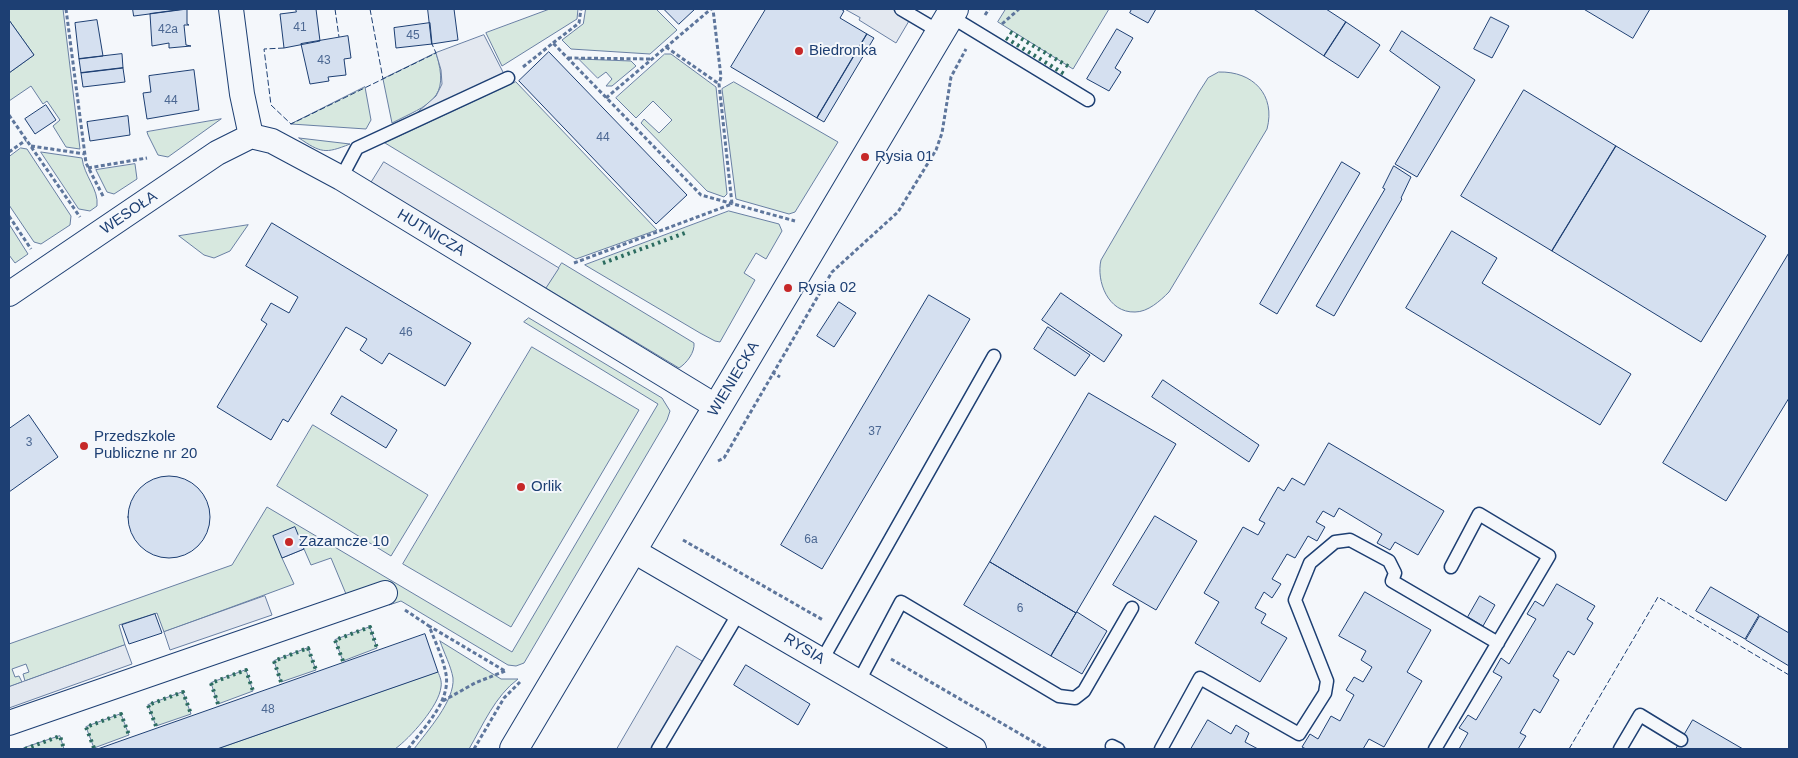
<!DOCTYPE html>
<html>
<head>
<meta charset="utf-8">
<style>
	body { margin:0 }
	#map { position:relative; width:1798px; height:758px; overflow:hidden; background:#f4f7fb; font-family:Helvetica,sans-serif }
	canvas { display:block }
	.frame { position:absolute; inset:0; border:10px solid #1d3f73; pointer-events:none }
</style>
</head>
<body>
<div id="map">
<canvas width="1798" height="758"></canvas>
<div class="frame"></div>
</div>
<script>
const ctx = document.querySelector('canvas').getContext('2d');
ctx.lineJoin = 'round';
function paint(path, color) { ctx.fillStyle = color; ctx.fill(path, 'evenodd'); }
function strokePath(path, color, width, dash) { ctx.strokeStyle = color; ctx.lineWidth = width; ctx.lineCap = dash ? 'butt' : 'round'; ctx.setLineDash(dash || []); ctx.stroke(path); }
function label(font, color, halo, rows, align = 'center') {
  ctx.font = font + ' Helvetica,sans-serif'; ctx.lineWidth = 4; ctx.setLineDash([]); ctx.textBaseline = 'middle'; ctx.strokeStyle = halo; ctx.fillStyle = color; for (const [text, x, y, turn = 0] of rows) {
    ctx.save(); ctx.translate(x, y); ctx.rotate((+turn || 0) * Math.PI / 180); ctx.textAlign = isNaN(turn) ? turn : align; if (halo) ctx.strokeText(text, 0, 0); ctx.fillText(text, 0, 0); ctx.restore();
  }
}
const green = new Path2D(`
	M9,9H63L80,149L66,147L53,126L60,120L47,101L43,104L31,86L9,101V73L34,55L9,20Z
	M550,9H578L577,19L502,66L486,33Z
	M586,9H656L677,30L650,54L571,49L562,40L583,24Z
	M1006,9H1109L1073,69L998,22Z
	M436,53C451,100 429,104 392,123L383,79Z
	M665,54H671L716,87L727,194L724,197L707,191L641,123L644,119L659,133L672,120L653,101L636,118L616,98Z
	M579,59L631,61L636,66L612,86H606L612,79L606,72L598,78Z
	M1219,72C1253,71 1276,95 1267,129L1169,292C1160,301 1148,312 1135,312C1108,313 1096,281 1101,260L1199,92L1208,78Z
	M516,82L657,230L576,259L385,143Z
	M734,82L838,142L795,212L789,214L736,199L722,89Z
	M365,87L371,120L366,129L291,124Z
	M221,119L168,157L158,155L148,135L147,132Z
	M299,138L350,144C325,154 321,153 299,138Z
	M21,148L27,149L71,216L70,225L41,244L34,242L9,205V157Z
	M41,152L82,158C84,176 99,189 97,206L90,211L79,209Z
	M135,164L137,179L114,194L107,192L96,170Z
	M729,211L779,224L782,231L766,259L756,253L744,273L755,280L720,342L715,341L700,333L585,265Z
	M9,224L28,254L15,263L9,255Z
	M248,225L230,251L214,258L204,255L179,236Z
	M562,263L694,343C695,352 687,363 679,368L546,288Z
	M529,318L662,398L670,411L667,420L524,663L516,666L508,665L401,601L389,605L381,582L346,594L331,558L311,565L304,549L282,558L294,584L164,632L157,613L119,625L125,645L25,681L23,674L29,672L26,664L12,669L15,677L19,676L22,682L9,687V644L232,565L267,507L512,652L658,404L524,322Z
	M532,347L639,410L511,627L403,564Z
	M313,425L428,495L391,556L277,486Z
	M370,627L377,648L343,661L335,640Z
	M440,641L501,679H518C495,696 483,725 469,749H414C427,731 455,701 453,678C451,666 444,653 440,641Z
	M308,648L316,670L281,682L274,661Z
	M246,670L253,691L218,704L211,683Z
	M438,672C440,677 442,681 441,687C439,706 410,738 395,749H217Z
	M183,692L191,714L156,726L148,705Z
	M121,714L129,735L94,748L86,727Z
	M60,736L64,749H25L24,748Z`);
paint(green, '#d7e8df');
strokePath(green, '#687fa3', 1);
const parking = new Path2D(`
	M845,9H916L896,43L859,20L860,18Z
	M484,35L504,74L411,118L436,96L442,84L441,70L436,53Z
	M384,162L559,268L546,288L371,183Z
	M265,596L272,615L170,650L164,632Z
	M125,645L132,664L9,708V687Z
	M677,646L707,664L658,749H617Z`);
paint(parking, '#e3e8f0');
strokePath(parking, '#687fa3', 1);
const building = new Path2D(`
	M133,9H187L134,16Z
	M187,9V24L189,25H184L186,45L191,46L169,48V43L152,46L150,14Z
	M296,9H316L320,41L284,48L280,14L296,12Z
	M428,9H454L458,40L432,44Z
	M664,9H695L679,24Z
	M766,9H841L844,11L840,18L867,34L817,118L731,67Z
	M1132,9H1156L1148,23L1130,13Z
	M1256,9H1326L1346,22L1324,56L1255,10Z
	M1584,9H1650L1633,38Z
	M1491,17L1509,26L1492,58L1474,49Z
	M9,20L34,55L9,73Z
	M97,20L103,56L79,59L75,23Z
	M1346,22L1380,45L1358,78L1324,56Z
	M430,23L432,44L396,48L394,28Z
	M1117,29L1133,38L1115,68L1121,72L1109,91L1087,79Z
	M1402,31L1475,80L1417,177L1395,164L1440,87L1390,51Z
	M867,34L874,38L824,122L817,118Z
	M348,36L351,58L344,59L346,75L328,77L329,81L310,84L301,44Z
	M549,52L687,195L656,224L519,81Z
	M122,54L123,68L81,73L79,59Z
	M123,68L125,82L83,87L81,73Z
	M194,70L199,110L147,119L143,93L151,92L149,76Z
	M1524,90L1616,146L1552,251L1461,196Z
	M46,105L56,120L35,134L25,119Z
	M128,116L130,135L90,141L87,122Z
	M1616,146L1766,236L1701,342L1552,251Z
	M1342,162L1360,173L1277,314L1260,304Z
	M1394,166L1411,177L1401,198L1402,199L1334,316L1316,306L1385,189L1383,188Z
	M272,223L471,343L445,386L389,353L382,364L360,350L367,339L346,327L288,422L283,419L271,440L217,407L267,324L261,320L271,303L289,313L298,297L246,266Z
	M1452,231L1497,258L1482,283L1631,374L1600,425L1406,308Z
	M1789,253V398L1726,501L1663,463Z
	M1061,293L1122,335L1104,362L1042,320Z
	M929,295L970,319L822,569L781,545Z
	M839,302L856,313L834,347L817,336Z
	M1048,327L1090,355L1075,376L1034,349Z
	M1163,380L1259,445L1249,462L1152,397Z
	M1089,393L1176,444L1076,613L990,562Z
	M342,396L397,430L386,448L331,414Z
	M29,415L58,457L9,492V429Z
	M1329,443L1444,511L1418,555L1395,542L1390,550L1377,543L1382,534L1339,508L1334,517L1323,511L1316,522L1325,527L1317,541L1308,536L1295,558L1287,554L1272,579L1281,584L1272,598L1264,592L1255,608L1266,614L1261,623L1287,638L1260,682L1195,643L1219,602L1204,593L1243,527L1258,535L1265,523L1259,520L1278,487L1284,491L1292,478L1304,485Z
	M128 517a41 41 0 1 1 82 0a41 41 0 1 1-82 0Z
	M1155,516L1197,541L1156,610L1113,585Z
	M295,527L304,549L282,558L273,536Z
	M990,562L1076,613L1051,656L964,605Z
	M1557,584L1595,606L1587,619L1593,623L1574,655L1568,651L1553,676L1559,680L1540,713L1534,709L1520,733L1526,736L1518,749H1459L1468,733L1459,728L1468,715L1476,720L1502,677L1493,672L1501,658L1509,664L1536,619L1527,614L1535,601L1543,606Z
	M1711,587L1759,615L1745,639L1696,611Z
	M1365,592L1431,630L1407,672L1422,681L1384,747L1369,739L1363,749H1306L1302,747L1310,734L1318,739L1331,716L1340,721L1354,695L1346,690L1354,677L1363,682L1372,667L1361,660L1366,651L1339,636Z
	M1480,596L1495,605L1483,626L1468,617Z
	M1077,612L1107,631L1082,674L1051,656Z
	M155,614L162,633L129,644L122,625Z
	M1760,616L1789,633V666L1746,640Z
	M425,634L438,672L217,749H98Z
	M746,665L810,704L798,725L734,685Z
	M1208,720L1231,734L1236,725L1249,733L1245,742L1258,749H1191Z
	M1693,720L1743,749H1676Z`);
paint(building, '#d5e0f0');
strokePath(building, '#1d3f73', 1);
const service = new Path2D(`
	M901,9L940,32
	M950,16L1088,100
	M341,178L357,148L508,78
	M822,660L994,356
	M859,681L901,602L1059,696L1075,698L1084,691L1132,608
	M1112,746L1118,749
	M658,749L740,611
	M1161,749L1200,678L1299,734L1325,693L1327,681L1295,600L1310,563L1335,542L1350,540L1389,561L1395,573L1392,581L1498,643
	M1435,749L1549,556L1479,514L1451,567
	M1620,749L1640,715L1681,740`);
const minor = new Path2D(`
	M231,9L242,94L251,136L272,141L341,178L717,407
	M9,294L217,153L251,136
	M632,550L974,749
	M9,723L385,593`);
const tertiary = new Path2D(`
	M514,749L954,9`);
strokePath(service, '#1d3f73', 15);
strokePath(minor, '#1d3f73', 26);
strokePath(tertiary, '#1d3f73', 30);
strokePath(new Path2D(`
	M66,9L86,163L104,198
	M985,15L989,9
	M1002,24L1019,9
	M553,43L579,23L581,9
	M666,47L719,84
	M568,58L652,59
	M523,67L553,43L701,195L795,221
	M606,98L711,9
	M9,115L80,217
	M31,146L85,154
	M9,152L26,140
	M88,168L147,158
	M9,216L31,249
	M574,263L732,204L719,84L721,77L713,9
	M772,372L780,377
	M718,461L724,458L832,272L898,212L936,150L942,133L951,77L966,49
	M683,540L823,620
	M405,610L429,626
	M891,659L1046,749
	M443,701L475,683L505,671
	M408,749C423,728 451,702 446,674C443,658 435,641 429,626L505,671
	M474,749L504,698L520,682`), '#5e769c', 3, [4, 2.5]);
strokePath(service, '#f4f7fb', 12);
strokePath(minor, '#f4f7fb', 24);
strokePath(tertiary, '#f4f7fb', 28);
strokePath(new Path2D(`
	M1010,32L1071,68
	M1006,38L1066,75
	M603,263L685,233
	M343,661L335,640L370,627L377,648
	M281,682L274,661L308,648L316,670
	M218,704L211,683L246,670L253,691
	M156,726L148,705L183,692L191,714
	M94,748L86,727L121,714L129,735
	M25,749L60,736L64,749`), '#2c6c60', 4, [2.5, 4]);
strokePath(new Path2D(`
	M335,9L339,37
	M370,9L383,79
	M284,48L264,49L271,105L291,124L436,53L432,44
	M1569,749L1658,597L1789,675`), '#1d3f73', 1, [6, 2.5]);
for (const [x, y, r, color] of [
	[799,51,5,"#c62828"],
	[865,157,5,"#c62828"],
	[788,288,5,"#c62828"],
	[84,446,5,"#c62828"],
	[521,487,5,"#c62828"],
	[289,542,5,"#c62828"]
]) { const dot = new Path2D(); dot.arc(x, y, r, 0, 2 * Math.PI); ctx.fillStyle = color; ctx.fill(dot); strokePath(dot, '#f4f7fb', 2); }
label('12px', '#4b6792', null, [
	["41",300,28],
	["42a",168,30],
	["45",413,36],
	["43",324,61],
	["44",171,101],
	["44",603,138],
	["46",406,333],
	["37",875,432],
	["3",29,443],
	["6a",811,540],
	["6",1020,609],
	["48",268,710]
]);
label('15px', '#1d3f73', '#f4f7fb', [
	["Biedronka",809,51],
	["Rysia 01",875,157],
	["Rysia 02",798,288],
	["Przedszkole",94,437],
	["Publiczne nr 20",94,454],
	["Orlik",531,487],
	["Zazamcze 10",299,542]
], 'left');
label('15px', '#1d3f73', '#f4f7fb', [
	["WESOŁA",129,213,-34],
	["HUTNICZA",431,233,31],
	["WIENIECKA",734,379,-59],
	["RYSIA",804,649,31]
]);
</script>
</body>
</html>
